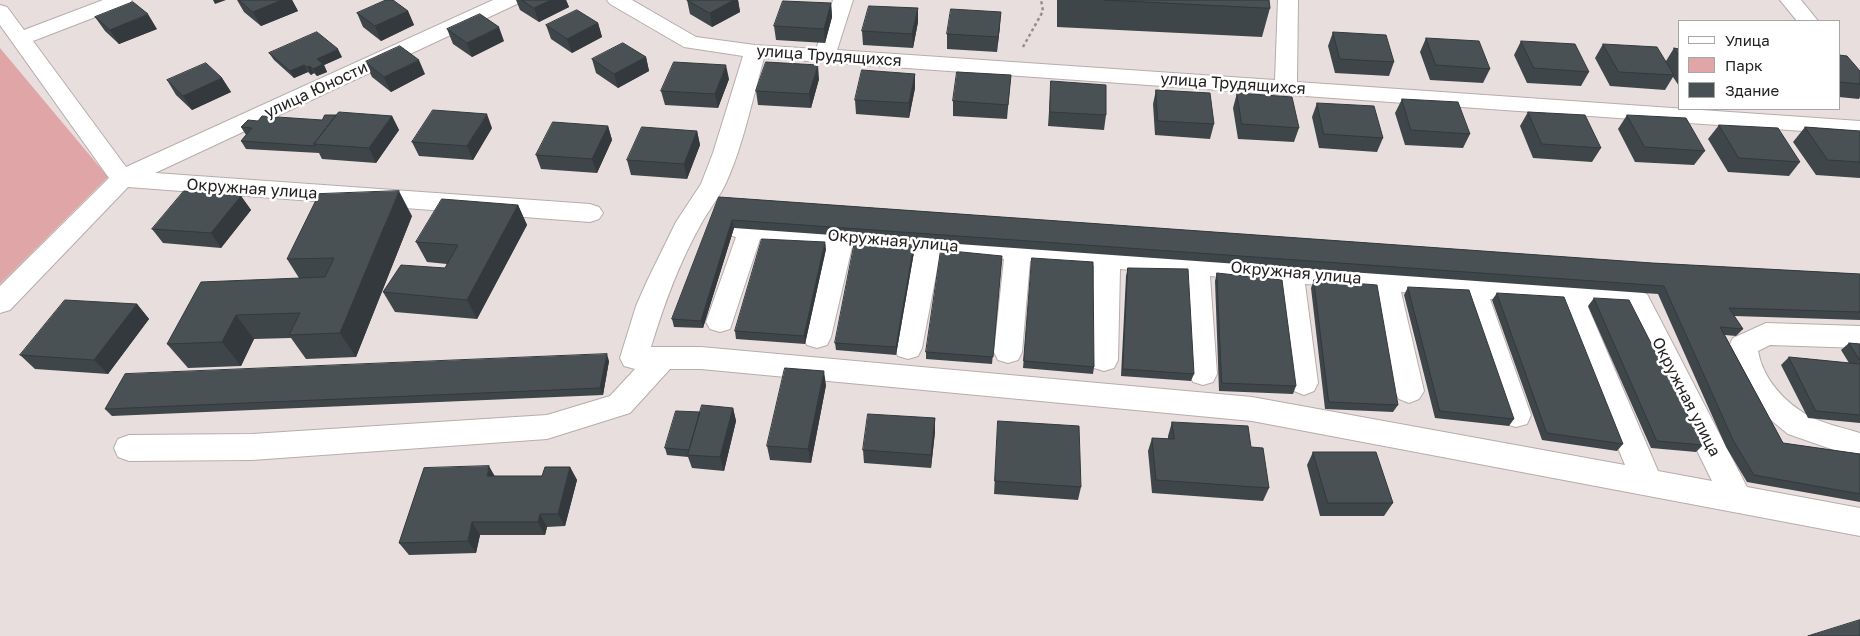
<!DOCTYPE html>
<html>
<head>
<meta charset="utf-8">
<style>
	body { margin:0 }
	#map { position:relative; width:1860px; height:636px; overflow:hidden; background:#e9dede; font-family:"Golos Text",sans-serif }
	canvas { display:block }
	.legend { position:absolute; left:1678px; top:20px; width:162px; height:90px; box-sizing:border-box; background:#fff; border:1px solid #a7a6a6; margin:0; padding:6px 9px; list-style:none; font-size:15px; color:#242020 }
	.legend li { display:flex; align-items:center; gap:10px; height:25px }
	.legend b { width:25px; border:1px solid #a7a6a6 }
</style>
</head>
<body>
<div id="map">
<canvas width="1860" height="636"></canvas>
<ul class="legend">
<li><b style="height:6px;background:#fff"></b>Улица</li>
<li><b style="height:14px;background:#e0a6a7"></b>Парк</li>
<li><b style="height:14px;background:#495155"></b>Здание</li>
</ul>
</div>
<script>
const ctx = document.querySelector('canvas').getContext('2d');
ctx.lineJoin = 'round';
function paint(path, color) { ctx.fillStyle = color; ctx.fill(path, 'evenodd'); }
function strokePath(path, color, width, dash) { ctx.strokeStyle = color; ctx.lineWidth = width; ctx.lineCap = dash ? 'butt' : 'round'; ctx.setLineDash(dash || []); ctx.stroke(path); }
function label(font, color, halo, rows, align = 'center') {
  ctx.font = font + ' "Golos Text",sans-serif'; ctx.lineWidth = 5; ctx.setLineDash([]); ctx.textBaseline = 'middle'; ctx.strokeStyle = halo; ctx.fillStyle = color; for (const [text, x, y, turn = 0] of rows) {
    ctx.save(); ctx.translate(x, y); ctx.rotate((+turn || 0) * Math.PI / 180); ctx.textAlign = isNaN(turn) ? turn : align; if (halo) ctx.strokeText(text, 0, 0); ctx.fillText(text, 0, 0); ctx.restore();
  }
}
paint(new Path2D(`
	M0,48L108,177L0,284Z`), '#e0a6a7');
const minor = new Path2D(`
	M103,0H132L129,4L33,41L126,167L493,0H520L517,4L155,173L590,204L599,207L603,213L599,219L590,222L128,187L10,310L0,313V286L109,178L0,25V5L7,7L24,30Z
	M607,0H632L696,37L755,45L816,49L833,0H853L837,50L1275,80L1278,0H1298L1297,82L1860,121V135L764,58C753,97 742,150 725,185C718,199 708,211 701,224C679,263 664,304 651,347H701L1252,397L1625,465L1559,305L1490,299L1531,415L1527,424L1516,427L1505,424L1501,415L1462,297L1401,292L1424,391L1419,399L1409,403L1399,399L1394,391L1374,289L1305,284L1318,383L1314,391L1304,395L1294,391L1290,383L1278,282L1210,276L1217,374L1213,382L1203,385L1193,382L1189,374L1183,274L1120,269L1118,360L1114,368L1104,371L1094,368L1090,360L1094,266L1030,261L1022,352L1018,360L1008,363L998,360L994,352L1004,259L940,254L922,348L918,356L908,359L898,356L894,348L914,252L852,247L831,337L827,345L817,348L807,345L803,337L826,244L760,239L730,329L720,332L710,329L706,322L736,237L725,234L721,228L725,222L734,219L1637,291L1647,294L1747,487L1860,508V536L1252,421L701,369H670L630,413L547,439L252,460L129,461L118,457L114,448L118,439L129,435L252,434L547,415L610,396L635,369L624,366L620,358L636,306L648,279L676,222L701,184L713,153L743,56L684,47L610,4ZM1588,307L1628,310L1712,481L1658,471Z
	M1780,0H1801L1818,21H1797Z
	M1766,323L1860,326V348L1770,345L1758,351C1763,379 1784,402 1809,416C1824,424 1844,428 1860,433V459L1788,434L1760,411L1733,368L1729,346L1733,338Z`);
strokePath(minor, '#b7acac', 2);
strokePath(new Path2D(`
	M1023,47L1043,11L1041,0`), '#958d8d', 2.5, [3, 3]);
paint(minor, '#fff');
paint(new Path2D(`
	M237,0H292L298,11L261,26L244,12Z
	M516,0H566L569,7L539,22L520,10Z
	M687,0H738L740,12L712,27L690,14Z
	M1057,0H1269L1270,8L1262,37L1057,27Z
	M831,3L832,17L825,43L776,40L774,26Z
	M918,8V22L913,48L863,45L862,31Z
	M408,11L414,25L381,41L363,27L357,13Z
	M95,17L157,29L119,44L105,31Z
	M598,23L602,37L572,53L551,39L546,25Z
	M1000,26L997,52L947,49V34Z
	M447,29L504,41L472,57L453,44Z
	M1333,32L1394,62L1389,76L1335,73L1328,46Z
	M1426,38L1490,69L1483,83L1430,80L1420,52Z
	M1521,41L1589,72L1581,86L1527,83L1514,55Z
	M1603,44L1666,61L1674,48L1679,49V86L1673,77L1665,90L1610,86L1595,58Z
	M269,53L342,57L324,65L327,72L317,76L314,73L311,75L308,72L294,78L274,60Z
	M1839,55L1860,71V97L1859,99L1839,97Z
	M646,57L649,71L618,88L596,73L592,59Z
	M365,62L425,74L391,92L372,77Z
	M915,74V88L909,118L856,114L855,100Z
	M1011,75L1007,119L953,116V101Z
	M222,78L231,92L192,110L176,95L167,80Z
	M729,79L718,108L665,105L661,91Z
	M819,79L811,108L758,105L756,91Z
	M1051,81L1106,115L1104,130L1048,126Z
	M1156,90L1214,124L1210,139L1155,135L1153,104Z
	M1237,93L1299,128L1294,142L1238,139L1233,108Z
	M1402,99L1470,134L1463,148L1405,145L1395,113Z
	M1317,103L1383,138L1377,152L1319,148L1312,117Z
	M1528,112L1601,148L1592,162L1533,158L1520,126Z
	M336,115L392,116L399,130L376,163L322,159L319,153L246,149L241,141L246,135L241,127L258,121L322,120Z
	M1627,115L1705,151L1694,165L1635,162L1618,129Z
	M1719,125L1800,162L1789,176L1728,172L1708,139Z
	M608,126L612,140L597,173L541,169L536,155Z
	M1805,127L1860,131V178L1816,175L1793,142Z
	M492,128L473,160L419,156L412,142Z
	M697,131L700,145L687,179L631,175L627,160Z
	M241,196L251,210L221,248L163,243L152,229Z
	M719,197L1652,263L1860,274V320L1734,316L1743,329L1736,336L1725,335L1783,443L1860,454V502L1747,482L1726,447L1658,294L734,228L703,328L674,327L672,319Z
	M518,205L527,225L477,319L395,312L383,292L445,268L447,264L427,262L416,242Z
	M412,216L356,357L306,359L291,338L254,339L241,366L188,368L167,344L299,278L287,259Z
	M826,249L805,344L736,339L735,331Z
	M914,252L896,355L836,350L835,343Z
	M1002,256L992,364L926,359V352Z
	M1032,258L1094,367L1093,374L1023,368Z
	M1128,268L1194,374L1191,381L1121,376L1126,276Z
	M1217,273L1296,386L1293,394L1219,391L1215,281Z
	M1314,280L1398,405L1393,412L1325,409L1311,288Z
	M1408,287L1514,419L1509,426L1435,418L1404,295Z
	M1497,293L1623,444L1617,451L1542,440L1492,300Z
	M1594,298L1703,445L1696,452L1651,448L1588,306Z
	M137,304L149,319L108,374L35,369L20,355Z
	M1849,343L1860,344V423L1808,418L1781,365L1789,357L1849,363L1841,350Z
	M609,361L603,395L112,416L105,409Z
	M826,385L811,463L770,460L767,446Z
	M733,408L736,421L724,471L692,468L688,457L667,455L665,448L700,412Z
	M935,418V432L931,468L864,463L863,450Z
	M998,421L1081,487L1078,500L994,494Z
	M1172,422L1251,447L1269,488L1263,501L1152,493L1148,451L1152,438L1168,439V436Z
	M1313,452L1393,503L1384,516H1320L1307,465Z
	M570,467L577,480L565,526L547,527L545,535H480L476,553L409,555L399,543L495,476H542Z`), '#3f4649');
paint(new Path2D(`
	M213,0H226L215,4Z
	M282,0H292L298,11L261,26L253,12Z
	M551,0H566L569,7L539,22L534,8Z
	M734,0H738L740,12L712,27L710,13Z
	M831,3L832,17L825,43L824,29Z
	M918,8V22L913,48L912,34Z
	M408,11L414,25L381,41L375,26Z
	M1001,12L1000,26L997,52L998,37Z
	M148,14L157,29L119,44L110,30Z
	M598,23L602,37L572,53L567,39Z
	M499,27L504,41L472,57L467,43Z
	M338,49L342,57L324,65L327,72L317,76L313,69L317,59Z
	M646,57L649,71L618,88L614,74Z
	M419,60L425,74L391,92L384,77Z
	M304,65L308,72L294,78L290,71Z
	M726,65L729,79L718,108L715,94Z
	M818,65L819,79L811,108L809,94Z
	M310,66L314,73L311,75L307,67Z
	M915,74V88L909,118V103Z
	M222,78L231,92L192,110L183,96Z
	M487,114L492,128L473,160L467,146Z
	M392,116L399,130L376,163L369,148Z
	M608,126L612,140L597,173L592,159Z
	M697,131L700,145L687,179L684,164Z
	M399,191L412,216L356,357L340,333Z
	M241,196L251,210L221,248L211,233Z
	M518,205L527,225L477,319L467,300Z
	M732,220L734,228L703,328L701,321Z
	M825,242L826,249L805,344L804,336Z
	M914,245V252L896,355V347Z
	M137,304L149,319L108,374L94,360Z
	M236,315L254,339L241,366L222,342Z
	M607,354L609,361L603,395L600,388Z
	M824,371L826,385L811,463L808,449Z
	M733,408L736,421L724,471L720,457Z
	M935,418V432L931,468V455Z
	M489,466L497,480L487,476Z
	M570,467L577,480L565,526L558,514Z
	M540,514L547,527L545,535L538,522Z
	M472,522L480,535L476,553L468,541Z`), '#33393c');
const building = new Path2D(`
	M239,0H282L253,12Z
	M386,0H393L408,11L375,26L357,13Z
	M522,0H551L534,8Z
	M687,0H734L710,13Z
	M1105,0H1269L1270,8Z
	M783,1L831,3L824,29L774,26Z
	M133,2L148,14L110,30L95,17Z
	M869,6L918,8L912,34L862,31Z
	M951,9L1001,12L998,37L947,34Z
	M577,10L598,23L567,39L546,25Z
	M480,14L499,27L467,43L447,29Z
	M317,32L338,49L317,59L323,64L313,69L310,66L307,67L304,65L290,71L269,53Z
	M1333,32L1386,35L1394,62L1340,59Z
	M1426,38L1479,41L1490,69L1436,65Z
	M1521,41L1575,44L1589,72L1534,68Z
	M623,43L646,57L614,74L592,59Z
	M1603,44L1657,47L1674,75L1619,72Z
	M400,46L419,60L384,77L365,62Z
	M1674,48L1679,49V56Z
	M1839,55L1847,56L1860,71V84L1839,82Z
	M674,62L726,65L715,94L661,91Z
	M766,62L818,65L809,94L756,91Z
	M206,63L222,78L183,96L167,80Z
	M862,70L915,74L909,103L855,100Z
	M957,72L1011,75L1008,105L953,101Z
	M1051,81L1106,85V115L1050,112Z
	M1156,90L1210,93L1214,124L1158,121Z
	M1237,93L1292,97L1299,128L1242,124Z
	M1402,99L1458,102L1470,134L1411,130Z
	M1317,103L1374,106L1383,138L1324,134Z
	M433,110L487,114L467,146L412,142Z
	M339,112L392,116L369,148L314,144Z
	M1528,112L1585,115L1601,148L1542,144Z
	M325,115H336L314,144L315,146L241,141L252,128L241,127L248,120L258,121L262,116L322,120Z
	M1627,115L1686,118L1705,151L1645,147Z
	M553,122L608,126L592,159L536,155Z
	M1719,125L1778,128L1800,162L1739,158Z
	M642,127L697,131L684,164L627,160Z
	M1805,127L1860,131V162L1828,160Z
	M184,191L241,196L211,233L152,229Z
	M399,191L340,333L289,335L300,313L236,315L222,342L167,344L201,282L325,277L334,258L287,259L319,194Z
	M719,197L1652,263L1860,274V312L1729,308L1743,329L1720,327L1783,443L1860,454V494L1754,475L1733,440L1664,286L732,220L701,321L672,319Z
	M442,199L518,205L467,300L383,292L401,265L445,268L458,245L416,242Z
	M762,239L825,242L804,336L735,331Z
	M855,241L914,245L896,347L835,343Z
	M941,250L1002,256L993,357L926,352Z
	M1032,258L1093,262L1094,367L1024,361Z
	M1128,268L1188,269L1194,374L1123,369Z
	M1217,273L1282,280L1296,386L1222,383Z
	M1314,280L1377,285L1398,405L1329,402Z
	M1408,287L1469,290L1514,419L1440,411Z
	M1497,293L1564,297L1623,444L1547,433Z
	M1594,298L1629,300L1703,445L1657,441Z
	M65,300L137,304L94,360L20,355Z
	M1849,343L1860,344V360Z
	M607,354L600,388L105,409L125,374Z
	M1789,357L1860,364V415L1816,411Z
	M785,368L824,371L808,449L767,446Z
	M702,405L733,408L720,457L688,455Z
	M676,411L700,412L689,450L665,448Z
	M868,414L935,418L931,455L863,450Z
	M998,421L1079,426L1081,487L995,481Z
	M1172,422L1248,426L1251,447L1263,448L1269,488L1156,480L1152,438L1174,439Z
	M1313,452H1376L1393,503H1328Z
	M489,466L487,476H542L545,467H570L558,514H540L538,522H472L468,541L399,543L424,468Z
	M1860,620V636H1808Z`);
paint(building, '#495155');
strokePath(building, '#33393c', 1);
label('16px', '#242020', '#fff', [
	["улица Трудящихся",829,56,4],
	["улица Трудящихся",1233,84,4],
	["улица Юности",316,90,-25],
	["Окружная улица",252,189,4],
	["Окружная улица",893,241,5],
	["Окружная улица",1296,273,5],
	["Окружная улица",1686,397,63]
]);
</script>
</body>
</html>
